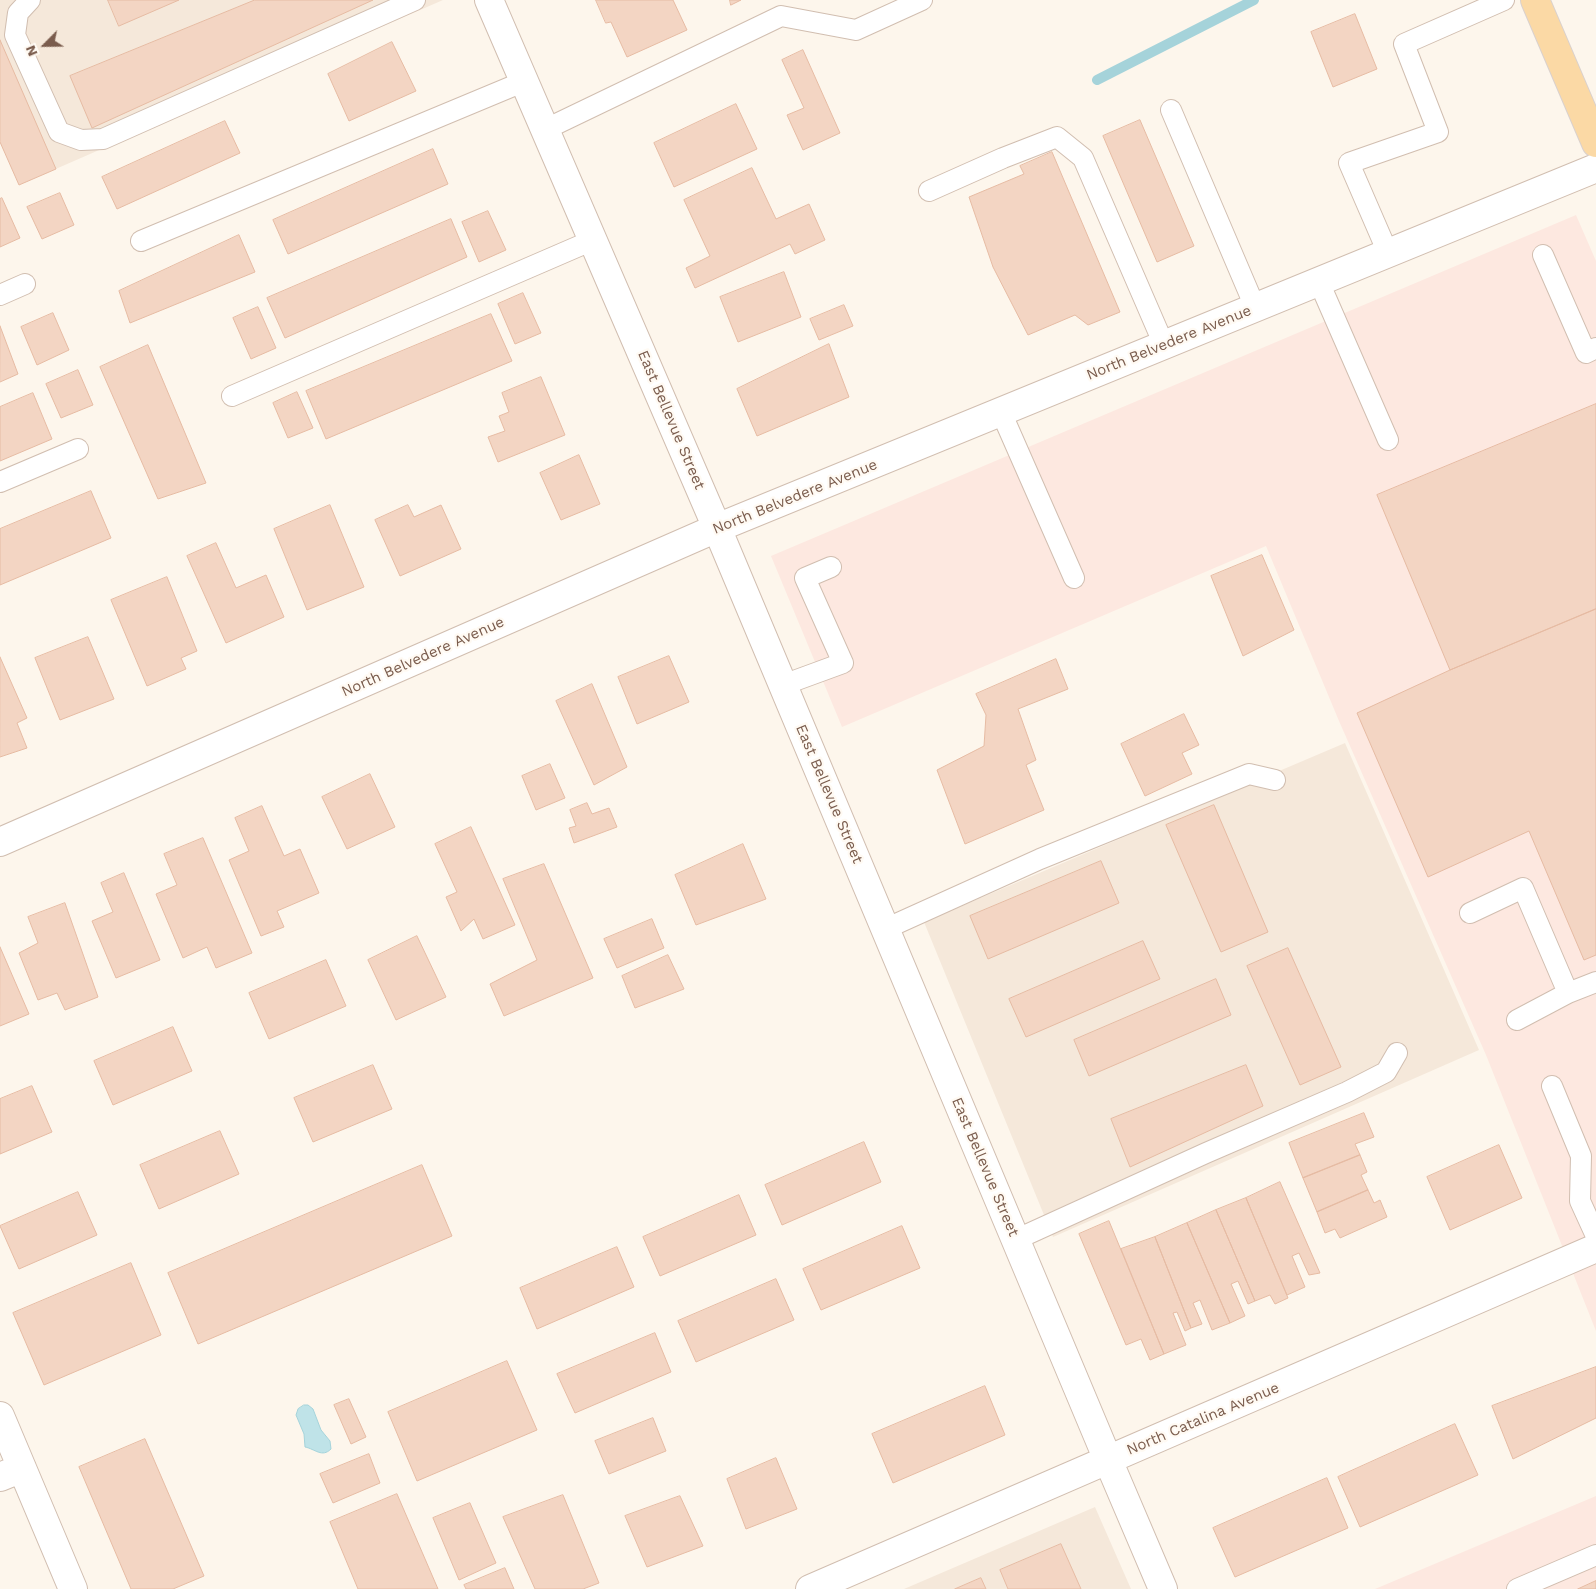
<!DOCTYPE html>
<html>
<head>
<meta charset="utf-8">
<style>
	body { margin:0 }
	#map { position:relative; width:1596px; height:1589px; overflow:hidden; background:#fdf6ec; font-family:"Work Sans",sans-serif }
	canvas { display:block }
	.north { position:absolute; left:20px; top:20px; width:50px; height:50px; -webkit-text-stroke:4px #fffaf3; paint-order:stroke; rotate:247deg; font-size:14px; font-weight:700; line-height:20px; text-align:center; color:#7a5c4d }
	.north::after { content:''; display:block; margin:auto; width:18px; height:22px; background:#7a5c4d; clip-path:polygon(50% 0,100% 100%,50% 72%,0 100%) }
</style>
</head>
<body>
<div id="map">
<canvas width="1596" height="1589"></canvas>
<div class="north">N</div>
</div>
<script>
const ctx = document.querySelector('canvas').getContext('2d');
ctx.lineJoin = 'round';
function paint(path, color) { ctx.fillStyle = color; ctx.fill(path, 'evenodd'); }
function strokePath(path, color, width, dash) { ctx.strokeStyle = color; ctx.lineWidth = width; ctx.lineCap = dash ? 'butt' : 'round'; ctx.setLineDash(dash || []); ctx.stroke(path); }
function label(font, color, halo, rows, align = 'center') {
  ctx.font = font + ' "Work Sans",sans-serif'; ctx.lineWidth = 4.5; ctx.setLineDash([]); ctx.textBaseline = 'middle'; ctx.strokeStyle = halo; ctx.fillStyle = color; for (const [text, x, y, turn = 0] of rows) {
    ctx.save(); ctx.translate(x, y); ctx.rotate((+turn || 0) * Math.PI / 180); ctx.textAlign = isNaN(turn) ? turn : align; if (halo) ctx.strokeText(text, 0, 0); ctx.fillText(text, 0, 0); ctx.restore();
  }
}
paint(new Path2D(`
	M0,0H443L19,185L0,142Z
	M1345,743L1479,1050L1053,1237L924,922Z
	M1095,1507L1131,1589H904Z`), '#f5e8da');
paint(new Path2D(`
	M1576,215L1596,261V1331L1486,1055L1339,721L1266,546L842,727L771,556Z
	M1596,1496V1589H1375Z`), '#fde8e0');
const water = new Path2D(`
	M304,1405H308L313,1409L321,1430L330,1441L331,1449C322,1458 315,1449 305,1447L304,1434L296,1415L298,1409Z`);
paint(water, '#bfe3e8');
strokePath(water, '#a5d3da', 1);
strokePath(new Path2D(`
	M1097,80L1254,0`), '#a5d3da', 10);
const building = new Path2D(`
	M108,0H179L119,26Z
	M255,0H373L92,128L70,76Z
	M596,0H673L687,30L627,57L611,22L606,23Z
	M730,0H741L731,5Z
	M1355,14L1377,69L1333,87L1311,32Z
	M0,40L56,169L19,185L0,142Z
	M392,42L416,91L349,121L328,74Z
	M803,50L840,133L803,150L787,115L804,108L782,60Z
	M736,104L757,149L674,187L654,143Z
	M1140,120L1194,246L1157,262L1103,136Z
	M225,121L240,153L117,209L102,177Z
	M433,149L448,184L288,254L273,220Z
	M1052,152L1120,312L1088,325L1075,315L1028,335L993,267L969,197L1024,174L1020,166Z
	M752,168L776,219L809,204L825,240L795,254L790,244L695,288L686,268L710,256L684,200Z
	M60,193L74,225L42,239L27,207Z
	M2,198L20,238L0,247V199Z
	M488,211L506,250L479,262L462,222Z
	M451,219L467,257L285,338L267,298Z
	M239,235L255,272L130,323L119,291Z
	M784,272L801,317L738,342L720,297Z
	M523,293L541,333L515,344L498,304Z
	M844,305L853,326L819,340L810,319Z
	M258,307L276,348L251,359L233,318Z
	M53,313L69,350L37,365L21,327Z
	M491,314L512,361L326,439L306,391Z
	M0,326L18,374L0,382Z
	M829,344L849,397L757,436L737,389Z
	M148,345L206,483L158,499L100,367Z
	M78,370L93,405L61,418L46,384Z
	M541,377L565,435L498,462L488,437L505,431L499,416L509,412L502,393Z
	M297,392L313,428L288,438L273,403Z
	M33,393L52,439L0,461V407Z
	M1596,404V609L1450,670L1377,495Z
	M579,455L600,504L561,520L540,473Z
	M91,491L111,538L0,585V529Z
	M330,505L364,587L307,610L274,529Z
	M408,505L414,517L441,505L461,549L400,576L375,520Z
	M216,543L236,588L266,575L284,617L226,643L187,556Z
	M1262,555L1294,630L1243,656L1211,576Z
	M167,577L197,651L181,658L186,669L147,686L111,600Z
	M1596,609V955L1584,960L1529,831L1428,877L1357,713L1450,670Z
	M88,637L114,699L60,720L35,658Z
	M669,656L689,702L637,724L618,677Z
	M0,657L27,718L17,723L27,748L0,757Z
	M1056,659L1068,689L1018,709L1036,760L1026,765L1044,810L965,844L937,770L984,746L986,715L976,694Z
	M592,684L627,767L594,785L556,701Z
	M1184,714L1199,745L1182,753L1192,774L1145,796L1121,744Z
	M550,764L565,798L536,810L522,776Z
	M370,774L395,827L347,849L322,797Z
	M587,803L592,814L609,808L617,827L574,843L569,828L576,826L570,810Z
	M1214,805L1268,932L1221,952L1166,825Z
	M262,806L284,856L300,849L319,893L277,911L284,927L261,936L229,860L249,851L235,818Z
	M471,827L515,925L483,939L474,919L461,931L446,897L457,892L435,844Z
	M203,838L252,953L216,968L207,947L183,958L156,894L177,885L164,854Z
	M743,844L766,899L696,925L675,875Z
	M1101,861L1119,903L988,959L970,916Z
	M544,864L593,978L504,1016L490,984L537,960L503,879Z
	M124,873L160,960L116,978L92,921L113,912L101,883Z
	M65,903L98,997L65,1010L57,993L38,1000L19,953L38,943L28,917Z
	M652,919L664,948L617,968L604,939Z
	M417,936L446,997L396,1020L368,960Z
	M1143,941L1160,979L1026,1037L1009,999Z
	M0,947L29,1014L0,1026Z
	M1288,948L1341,1067L1300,1085L1247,966Z
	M668,955L684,989L635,1008L622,976Z
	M326,960L346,1006L269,1039L249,993Z
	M1216,979L1231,1015L1089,1076L1074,1040Z
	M173,1027L192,1071L113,1105L94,1061Z
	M373,1065L392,1109L313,1142L294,1098Z
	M1246,1065L1263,1106L1130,1167L1111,1119Z
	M32,1086L52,1132L0,1154V1099Z
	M1364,1113L1374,1137L1355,1144L1360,1155L1303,1178L1289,1143Z
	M220,1131L239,1174L159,1209L140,1165Z
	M864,1142L881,1182L782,1225L765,1185Z
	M1499,1145L1522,1198L1450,1230L1427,1177Z
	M1360,1155L1367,1172L1361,1175L1368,1190L1317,1212L1303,1178Z
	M422,1165L452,1236L198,1344L168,1273Z
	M1280,1182L1320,1273L1309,1275L1299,1253L1292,1256L1305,1287L1287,1295L1246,1198Z
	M1368,1190L1374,1203L1380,1200L1387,1217L1340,1238L1335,1229L1325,1233L1317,1212Z
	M78,1192L97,1235L19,1269L0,1226Z
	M739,1195L756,1235L660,1276L643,1237Z
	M1246,1198L1288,1298L1275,1304L1270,1295L1255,1301L1216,1210Z
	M1216,1210L1255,1301L1248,1304L1238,1281L1231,1284L1245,1316L1230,1323L1187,1223Z
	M1109,1221L1164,1354L1150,1360L1141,1339L1126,1345L1079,1234Z
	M1187,1223L1230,1323L1212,1330L1200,1300L1193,1303L1202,1324L1191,1328L1155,1237Z
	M902,1226L920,1268L821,1310L803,1269Z
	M1155,1237L1191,1328L1185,1331L1177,1312L1173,1313L1186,1345L1164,1354L1121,1249Z
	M617,1247L634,1287L537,1329L520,1288Z
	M131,1263L161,1335L44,1385L13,1313Z
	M776,1279L794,1320L696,1362L678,1321Z
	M655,1333L671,1372L575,1413L557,1374Z
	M507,1361L537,1430L417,1481L388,1412Z
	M1596,1367V1418L1513,1459L1492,1406Z
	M985,1386L1005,1435L893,1483L872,1434Z
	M349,1399L366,1437L351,1444L334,1405Z
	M653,1418L666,1451L609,1474L595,1441Z
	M1455,1424L1478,1475L1360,1527L1338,1477Z
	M145,1439L204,1576L173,1589H131L79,1467Z
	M369,1454L380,1483L333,1503L320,1474Z
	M776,1458L797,1509L746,1529L727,1479Z
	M1327,1478L1348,1528L1235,1577L1213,1528Z
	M397,1494L438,1589H358L330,1522Z
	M563,1495L599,1583L583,1589H535L503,1517Z
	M680,1496L703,1546L647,1567L625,1516Z
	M470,1503L496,1563L459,1580L433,1518Z
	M1061,1544L1081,1589H1008L1000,1570Z
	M505,1568L514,1589H466L464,1585Z
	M981,1578L986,1589H955Z
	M1596,1581V1589H1578Z`);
paint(building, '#f3d5c3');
strokePath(building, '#e6bba3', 1);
const service = new Path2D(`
	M30,0L18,13L15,35L59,132L81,140L103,139L415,0
	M1171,110L1255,307
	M546,129L781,16L856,30L922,0
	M929,191L1003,158L1057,137L1083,158L1164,345
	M141,241L525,81
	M1388,253L1349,163L1438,132L1404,44L1504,0
	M1543,255L1586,353L1596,348
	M1319,282L1388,440
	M0,295L25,284
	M232,396L593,240
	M1001,412L1074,578
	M0,482L78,449
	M783,685L843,663L805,578L831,567
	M1470,913L1523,888L1568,993
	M885,929L1040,859L1249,774L1275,780
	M1517,1020L1568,993L1596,982
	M1552,1086L1581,1156L1580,1201L1596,1236
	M1015,1240L1206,1153L1347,1092L1386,1072L1397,1053
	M1517,1589L1596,1555`);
const minor = new Path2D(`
	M489,0L717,528L1108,1460L1163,1589
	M0,842L717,528L1596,168
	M0,1416L73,1589
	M0,1477L22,1468
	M810,1589L1596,1248`);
const primary = new Path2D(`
	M1535,0L1596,143`);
strokePath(service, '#d1beb0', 22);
strokePath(minor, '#d1beb0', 30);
strokePath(primary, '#dad1cd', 30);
strokePath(service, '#fff', 20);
strokePath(minor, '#fff', 28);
strokePath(primary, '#fbd9a5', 28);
label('15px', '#7a5c4d', '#fffaf3', [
	["North Belvedere Avenue",1169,343,-22],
	["East Bellevue Street",671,420,67],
	["North Belvedere Avenue",795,497,-22],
	["North Belvedere Avenue",423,657,-24],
	["East Bellevue Street",829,794,67],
	["East Bellevue Street",985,1167,67],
	["North Catalina Avenue",1203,1419,-23]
]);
</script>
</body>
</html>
